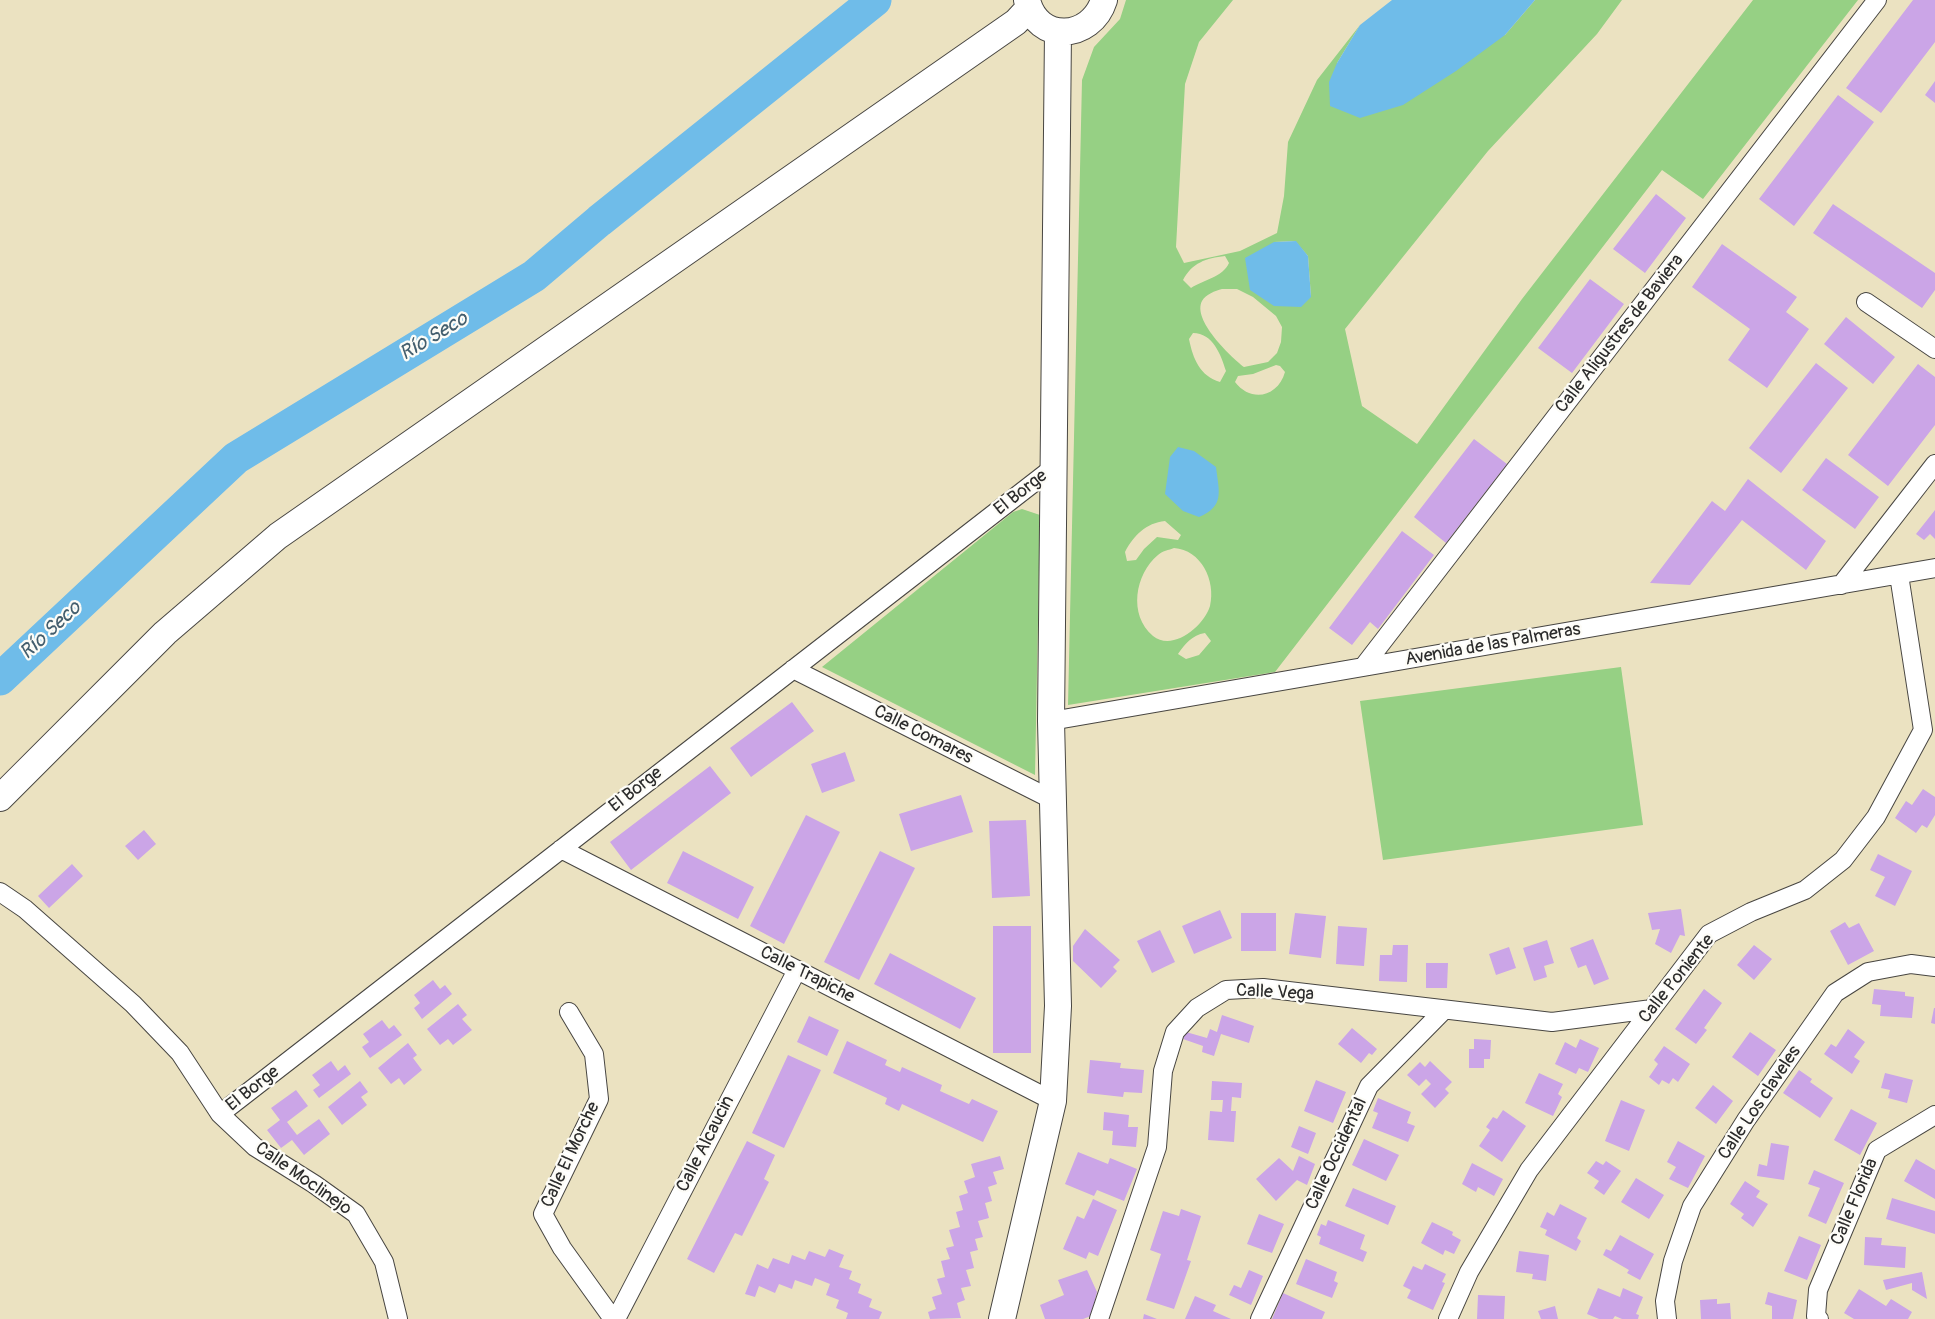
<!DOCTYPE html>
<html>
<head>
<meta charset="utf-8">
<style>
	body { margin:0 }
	canvas { display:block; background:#ebe2c1 }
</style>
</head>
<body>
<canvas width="1935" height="1319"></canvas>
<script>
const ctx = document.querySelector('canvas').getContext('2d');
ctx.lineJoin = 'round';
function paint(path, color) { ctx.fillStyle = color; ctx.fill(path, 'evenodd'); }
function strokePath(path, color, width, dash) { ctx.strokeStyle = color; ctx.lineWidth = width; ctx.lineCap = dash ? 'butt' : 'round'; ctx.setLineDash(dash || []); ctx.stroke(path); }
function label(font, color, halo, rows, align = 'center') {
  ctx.font = font + ' Pangolin,sans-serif'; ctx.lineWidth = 4.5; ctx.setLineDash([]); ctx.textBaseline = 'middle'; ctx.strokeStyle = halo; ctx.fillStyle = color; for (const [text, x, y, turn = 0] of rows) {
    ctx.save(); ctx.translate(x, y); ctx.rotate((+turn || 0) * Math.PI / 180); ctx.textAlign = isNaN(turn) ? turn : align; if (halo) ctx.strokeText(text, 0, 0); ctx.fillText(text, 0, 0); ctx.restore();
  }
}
paint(new Path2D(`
	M1126,0H1233L1199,42L1185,84L1176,247L1184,263L1240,251L1277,233L1284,196L1288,142L1317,80L1360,25L1337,63L1505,35L1535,0H1622L1597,34L1488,151L1345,329L1362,406L1417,444L1522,299L1753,0H1858L1703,199L1662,170L1275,672L1068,705L1082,80L1094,47L1120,19ZM1295,241L1308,256L1311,297L1274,242ZM1225,256L1229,263C1223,277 1203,280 1191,288L1183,280C1192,263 1206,258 1225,256ZM1222,289H1237L1253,297L1276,316L1282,327L1281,342L1277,353L1268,362L1244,367C1230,356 1192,320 1202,301C1206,294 1215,291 1222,289ZM1193,333C1213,333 1221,355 1226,371L1220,382C1200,376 1193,359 1189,339ZM1276,365L1280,366L1285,372C1278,397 1251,403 1235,382L1238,376L1253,374ZM1165,521L1181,535L1178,540L1157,537L1144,549L1136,560L1127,561L1125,552C1134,535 1146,523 1165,521ZM1174,548C1201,550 1216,580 1210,606C1204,626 1173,652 1153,636C1128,615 1135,574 1158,555C1162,551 1169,550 1174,548ZM1205,633L1211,641L1199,655L1186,659L1178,654C1185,644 1192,635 1205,633Z
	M1022,509L1040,515L1035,775L822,667L1013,512Z
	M1621,667L1643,825L1383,860L1360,701Z`), '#96d084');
paint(new Path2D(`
	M1392,0H1535L1505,35L1456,71L1403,105L1360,118L1330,106L1329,82L1337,63L1360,25Z
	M1296,241L1308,256L1311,297L1301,307L1274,306L1250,290L1245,258L1274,242Z
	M1178,447L1194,451L1216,467C1219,492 1225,506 1199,517L1183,511L1165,494L1170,457Z`), '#6fbce9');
strokePath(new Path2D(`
	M0,679L236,458L534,276L599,221L875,0`), '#6fbce9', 33);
paint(new Path2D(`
	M1913,0H1935V42L1881,113L1846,88Z
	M1935,81V103L1925,95Z
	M1838,95L1874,122L1794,226L1759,199Z
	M1656,194L1686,218L1645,273L1613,249Z
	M1833,204L1935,273V290L1922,308L1813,233Z
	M1722,244L1797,297L1786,312L1809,329L1767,388L1728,360L1750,329L1692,287Z
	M1590,279L1624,304L1572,373L1538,348Z
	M1846,317L1895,357L1873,384L1824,344Z
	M1816,363L1848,388L1781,473L1749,448Z
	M1918,364L1935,377V425L1888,486L1848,455Z
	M1474,439L1507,464L1446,543L1414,517Z
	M1826,458L1879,497L1855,529L1802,490Z
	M1748,479L1826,541L1806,570L1742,520L1690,585L1650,583L1712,501L1725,511Z
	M1935,510V539L1930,534L1924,540L1916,534Z
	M1402,531L1434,555L1378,629L1370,622L1352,645L1329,628Z
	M792,702L814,731L751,777L730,748Z
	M845,752L855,781L822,793L811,764Z
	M710,766L731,793L631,870L610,842Z
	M1923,789L1935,797V815L1927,828L1922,825L1916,833L1895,818L1906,801L1912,805Z
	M961,795L973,832L911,851L899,814Z
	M806,815L840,832L784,944L750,926Z
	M1026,820L1030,896L992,898L989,821Z
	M144,830L156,844L138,860L125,846Z
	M683,851L754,887L738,919L667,883Z
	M880,851L915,868L859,980L824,962Z
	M1878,854L1912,871L1895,906L1875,896L1885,877L1870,870Z
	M72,864L83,876L49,908L38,896Z
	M1681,909L1685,936L1680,935L1671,953L1655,944L1660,929L1652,930L1648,913Z
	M1220,910L1232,938L1194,954L1182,926Z
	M1241,913H1276V951H1241Z
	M1295,913L1326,916L1321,958L1289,954Z
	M1845,922L1849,928L1859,923L1874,951L1848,965L1830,931Z
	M993,926H1031V1053H993Z
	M1338,926L1367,928L1364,966L1336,964Z
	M1085,929L1120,960L1113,967L1117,971L1101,988L1073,961V946Z
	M1160,930L1175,962L1152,973L1137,941Z
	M1593,939L1609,979L1594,985L1586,965L1578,968L1570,948Z
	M1547,940L1554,963L1544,966L1547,977L1534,981L1523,948Z
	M1393,945H1408L1407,982L1379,981L1380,955H1392Z
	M1754,945L1772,959L1754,980L1737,965Z
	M1509,947L1516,968L1496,975L1489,954Z
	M890,953L976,998L960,1029L874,984Z
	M1426,963H1448L1447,988H1426Z
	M433,980L440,989L445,985L452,994L422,1019L414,1008L420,1003L414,995Z
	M1704,989L1722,1003L1704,1028L1707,1030L1696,1044L1675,1029Z
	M1874,989L1905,992V996L1914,997L1912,1018L1880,1016L1881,1005L1872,1004Z
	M458,1004L467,1015L462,1019L472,1030L453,1045L448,1039L440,1045L427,1029Z
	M1934,1008H1935V1024L1931,1023Z
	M1222,1015L1254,1026L1249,1043L1221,1034L1214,1056L1202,1052L1203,1046L1183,1039L1186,1032L1207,1038L1210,1029L1217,1032Z
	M809,1016L839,1030L827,1056L797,1042Z
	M382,1020L389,1029L394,1025L402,1035L370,1058L362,1047L369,1042L363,1034Z
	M1352,1028L1377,1049L1372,1055L1369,1053L1361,1063L1338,1044Z
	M1848,1029L1865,1042L1854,1057L1860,1061L1852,1074L1824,1054L1831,1044L1836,1047Z
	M1750,1032L1776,1050L1758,1076L1732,1057Z
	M1474,1039L1491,1040L1490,1059H1484V1068H1469V1049H1474Z
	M1580,1039L1599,1048L1588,1072L1579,1068L1576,1074L1555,1064L1565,1042L1576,1048Z
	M847,1041L887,1060L885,1065L900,1072L902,1067L942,1085L940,1091L969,1104L972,1099L998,1111L983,1142L902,1104L899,1111L885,1104L887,1098L833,1073Z
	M408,1043L417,1055L413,1058L422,1070L404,1085L399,1078L391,1084L378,1068Z
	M1664,1046L1690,1064L1678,1082L1673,1078L1669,1084L1662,1080L1659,1085L1649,1077L1658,1064L1654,1060Z
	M788,1055L821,1070L784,1148L752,1133Z
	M1090,1060L1121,1063L1120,1068L1144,1070L1142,1093L1124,1092L1123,1097L1087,1093Z
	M331,1061L338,1071L345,1065L351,1074L319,1098L313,1090L320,1085L312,1075Z
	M1430,1061L1452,1082L1445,1089L1449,1093L1435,1108L1421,1094L1431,1084L1426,1079L1419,1086L1407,1075L1420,1062L1425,1067Z
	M1799,1070L1812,1079L1810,1082L1833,1098L1820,1118L1783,1093Z
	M1539,1073L1563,1084L1558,1094L1562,1097L1553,1116L1525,1103Z
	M1885,1073L1913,1080L1907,1103L1888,1098L1890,1090L1881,1088Z
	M1316,1080L1346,1092L1333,1123L1304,1111Z
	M360,1081L368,1092L361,1097L367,1105L342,1125L328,1107Z
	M1212,1081L1242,1083L1241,1098L1232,1097L1231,1111H1236L1234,1142L1208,1140L1210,1111L1222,1112L1223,1100H1211Z
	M1713,1085L1733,1101L1716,1124L1695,1108Z
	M296,1090L308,1106L287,1122L297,1135L319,1119L330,1134L304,1155L292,1140L281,1148L267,1130L280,1120L271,1108Z
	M1378,1098L1411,1112L1407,1123L1415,1126L1408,1142L1372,1128L1378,1113L1373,1111Z
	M1621,1100L1645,1110L1629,1151L1605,1141Z
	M1851,1109L1877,1123L1860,1155L1834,1140Z
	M1503,1110L1526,1126L1502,1162L1479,1146L1490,1130L1486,1127L1493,1117L1497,1119Z
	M1104,1112L1129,1115L1128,1127H1138L1136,1147L1112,1145L1113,1131L1103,1130Z
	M1299,1126L1316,1133L1308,1154L1291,1147Z
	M1364,1139L1399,1155L1386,1181L1352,1165Z
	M747,1141L775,1155L764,1179L769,1182L742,1236L735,1233L714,1273L687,1259Z
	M1678,1141L1705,1156L1688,1188L1669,1179L1676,1167L1667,1162Z
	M1771,1143L1789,1146L1784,1180L1757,1176L1759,1164L1767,1166Z
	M1078,1152L1108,1164L1110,1158L1137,1169L1124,1201L1097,1190L1094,1196L1065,1184Z
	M1000,1156L1004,1169L993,1172L997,1184L988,1187L992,1201L985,1203L989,1218L978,1221L983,1237L975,1239L978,1250L970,1252L974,1268L966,1270L971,1286L961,1288L965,1300L957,1303L961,1318L930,1319L928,1312L936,1309L932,1297L942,1294L937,1279L945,1277L941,1261L950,1259L946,1248L954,1246L949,1230L960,1227L956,1212L963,1210L959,1196L968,1193L964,1181L975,1177L971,1164Z
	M1299,1156L1315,1164L1307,1185L1297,1180L1276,1201L1256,1179L1279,1158L1293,1171Z
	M1916,1159L1935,1170V1199L1904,1181Z
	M1596,1161L1603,1165L1606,1161L1621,1171L1604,1195L1594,1188L1599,1181L1587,1173Z
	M1472,1163L1503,1179L1494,1196L1478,1187L1476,1192L1462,1184Z
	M1814,1170L1844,1183L1826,1224L1808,1216L1820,1188L1808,1184Z
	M1636,1178L1664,1195L1649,1219L1621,1202Z
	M1745,1181L1760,1191L1756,1197L1768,1204L1753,1227L1741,1218L1744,1214L1730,1204Z
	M1353,1188L1396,1206L1388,1225L1345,1206Z
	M1892,1198L1935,1211V1234L1886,1219Z
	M1093,1199L1117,1210L1098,1256L1089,1252L1086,1259L1063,1249L1077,1216L1084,1219Z
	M1560,1204L1587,1218L1577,1238L1581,1241L1576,1251L1545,1235L1547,1230L1540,1227L1547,1212L1554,1216Z
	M1181,1209L1201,1216L1187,1260L1191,1261L1174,1309L1146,1300L1161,1254L1150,1250L1163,1211L1179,1216Z
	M1259,1214L1284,1224L1272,1253L1247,1244Z
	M1328,1220L1365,1235L1360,1249L1367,1252L1363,1262L1319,1244L1321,1237L1317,1235L1321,1224L1326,1226Z
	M1432,1222L1453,1232L1452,1235L1461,1240L1454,1254L1445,1250L1443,1255L1421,1243Z
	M1620,1235L1654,1254L1640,1280L1627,1273L1629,1270L1603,1255L1606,1249L1611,1251Z
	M1799,1236L1821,1245L1807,1280L1784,1271Z
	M1865,1237L1882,1238L1881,1245L1906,1247L1905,1268L1864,1265Z
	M829,1249L844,1255L839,1267L852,1271L849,1279L861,1284L858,1293L872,1299L869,1307L882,1312L879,1319H846L848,1313L836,1308L839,1300L826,1295L830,1284L815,1278L812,1286L795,1280L792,1289L779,1284L775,1293L759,1286L755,1297L745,1294L757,1264L768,1269L773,1258L789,1264L792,1255L805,1260L809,1251L825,1257Z
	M1519,1251L1549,1255L1546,1281L1532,1279L1533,1274L1516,1272Z
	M1306,1259L1337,1272L1334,1281L1338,1283L1332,1298L1296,1284Z
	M1425,1264L1446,1274L1442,1282L1445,1283L1433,1310L1407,1298L1411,1290L1403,1286L1413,1266L1422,1270Z
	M1087,1270L1097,1292L1091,1316L1083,1319H1045L1040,1305L1064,1295L1058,1280Z
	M1249,1270L1263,1276L1251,1305L1229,1295L1234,1285L1241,1288Z
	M1922,1272L1927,1299L1912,1290V1283L1886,1290L1883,1280Z
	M1598,1288L1620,1297L1623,1288L1643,1297L1636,1314L1639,1315L1638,1319H1622L1615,1316L1613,1319H1599L1587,1314Z
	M1859,1289L1886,1306L1891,1299L1912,1312L1908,1319H1854L1844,1313Z
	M1768,1292L1797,1300L1793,1319H1772V1306L1765,1304Z
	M1283,1293L1325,1312L1322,1319H1272Z
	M1478,1295L1505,1296L1504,1319H1477Z
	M1195,1296L1216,1305L1213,1311L1231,1319H1185Z
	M1717,1299V1304L1730,1303L1731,1319H1701L1700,1300Z
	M1555,1306L1558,1319H1541L1538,1311Z
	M1144,1314L1157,1319H1143Z`), '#cba5e7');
const street = new Path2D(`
	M1866,302L1935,349
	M1841,585L1935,464
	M1363,667L1877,0
	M793,669L1053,800
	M1051,721L1935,568
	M561,849L1053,1101
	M0,892L25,909L133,1004L180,1053L220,1114L255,1147L314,1184L356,1214L384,1262L398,1319
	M569,1012L594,1054L599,1099L543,1214L562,1248L613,1319
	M220,1114L1054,467
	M616,1319L797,970
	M1099,1319L1157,1147L1163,1071L1175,1032L1197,1008L1226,990L1263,988L1552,1022L1652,1009
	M1260,1319L1369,1086L1444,1010
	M1448,1319L1469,1272L1529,1170L1709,934L1751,912L1805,890L1843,860L1876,817L1923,730L1899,575
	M1667,1319L1665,1301L1673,1261L1692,1206L1746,1120L1835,993L1868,972L1911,964L1935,967
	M1819,1319L1816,1316L1818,1290L1877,1150L1935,1115`);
const secondary = new Path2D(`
	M1027,0C1037,43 1091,41 1104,0
	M0,798L165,633L278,536L1016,22L1029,8
	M1002,1319L1053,1101L1058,1006L1051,721L1058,32`);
strokePath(street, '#484642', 20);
strokePath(secondary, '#484642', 28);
strokePath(street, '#fff', 18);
strokePath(secondary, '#fff', 26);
label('18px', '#2b2b2b', '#fdfcf7', [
	["Calle Aligustres de Baviera",1620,334,-52],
	["El Borge",1021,493,-38],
	["Avenida de las Palmeras",1493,645,-10],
	["Calle Comares",923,735,27],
	["El Borge",636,790,-38],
	["Calle Trapiche",807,975,27],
	["Calle Poniente",1677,979,-51],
	["Calle Vega",1275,993,3],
	["El Borge",253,1089,-38],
	["Calle Los claveles",1760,1103,-56],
	["Calle Alcaucin",706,1144,-63],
	["Calle Occidental",1337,1154,-65],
	["Calle El Morche",571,1155,-65],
	["Calle Moclinejo",303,1179,35],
	["Calle Florida",1855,1202,-67]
]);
label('italic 20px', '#435e6e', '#fdfcf7', [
	["Río Seco",434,337,-31],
	["Río Seco",51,631,-43]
]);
</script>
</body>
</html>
